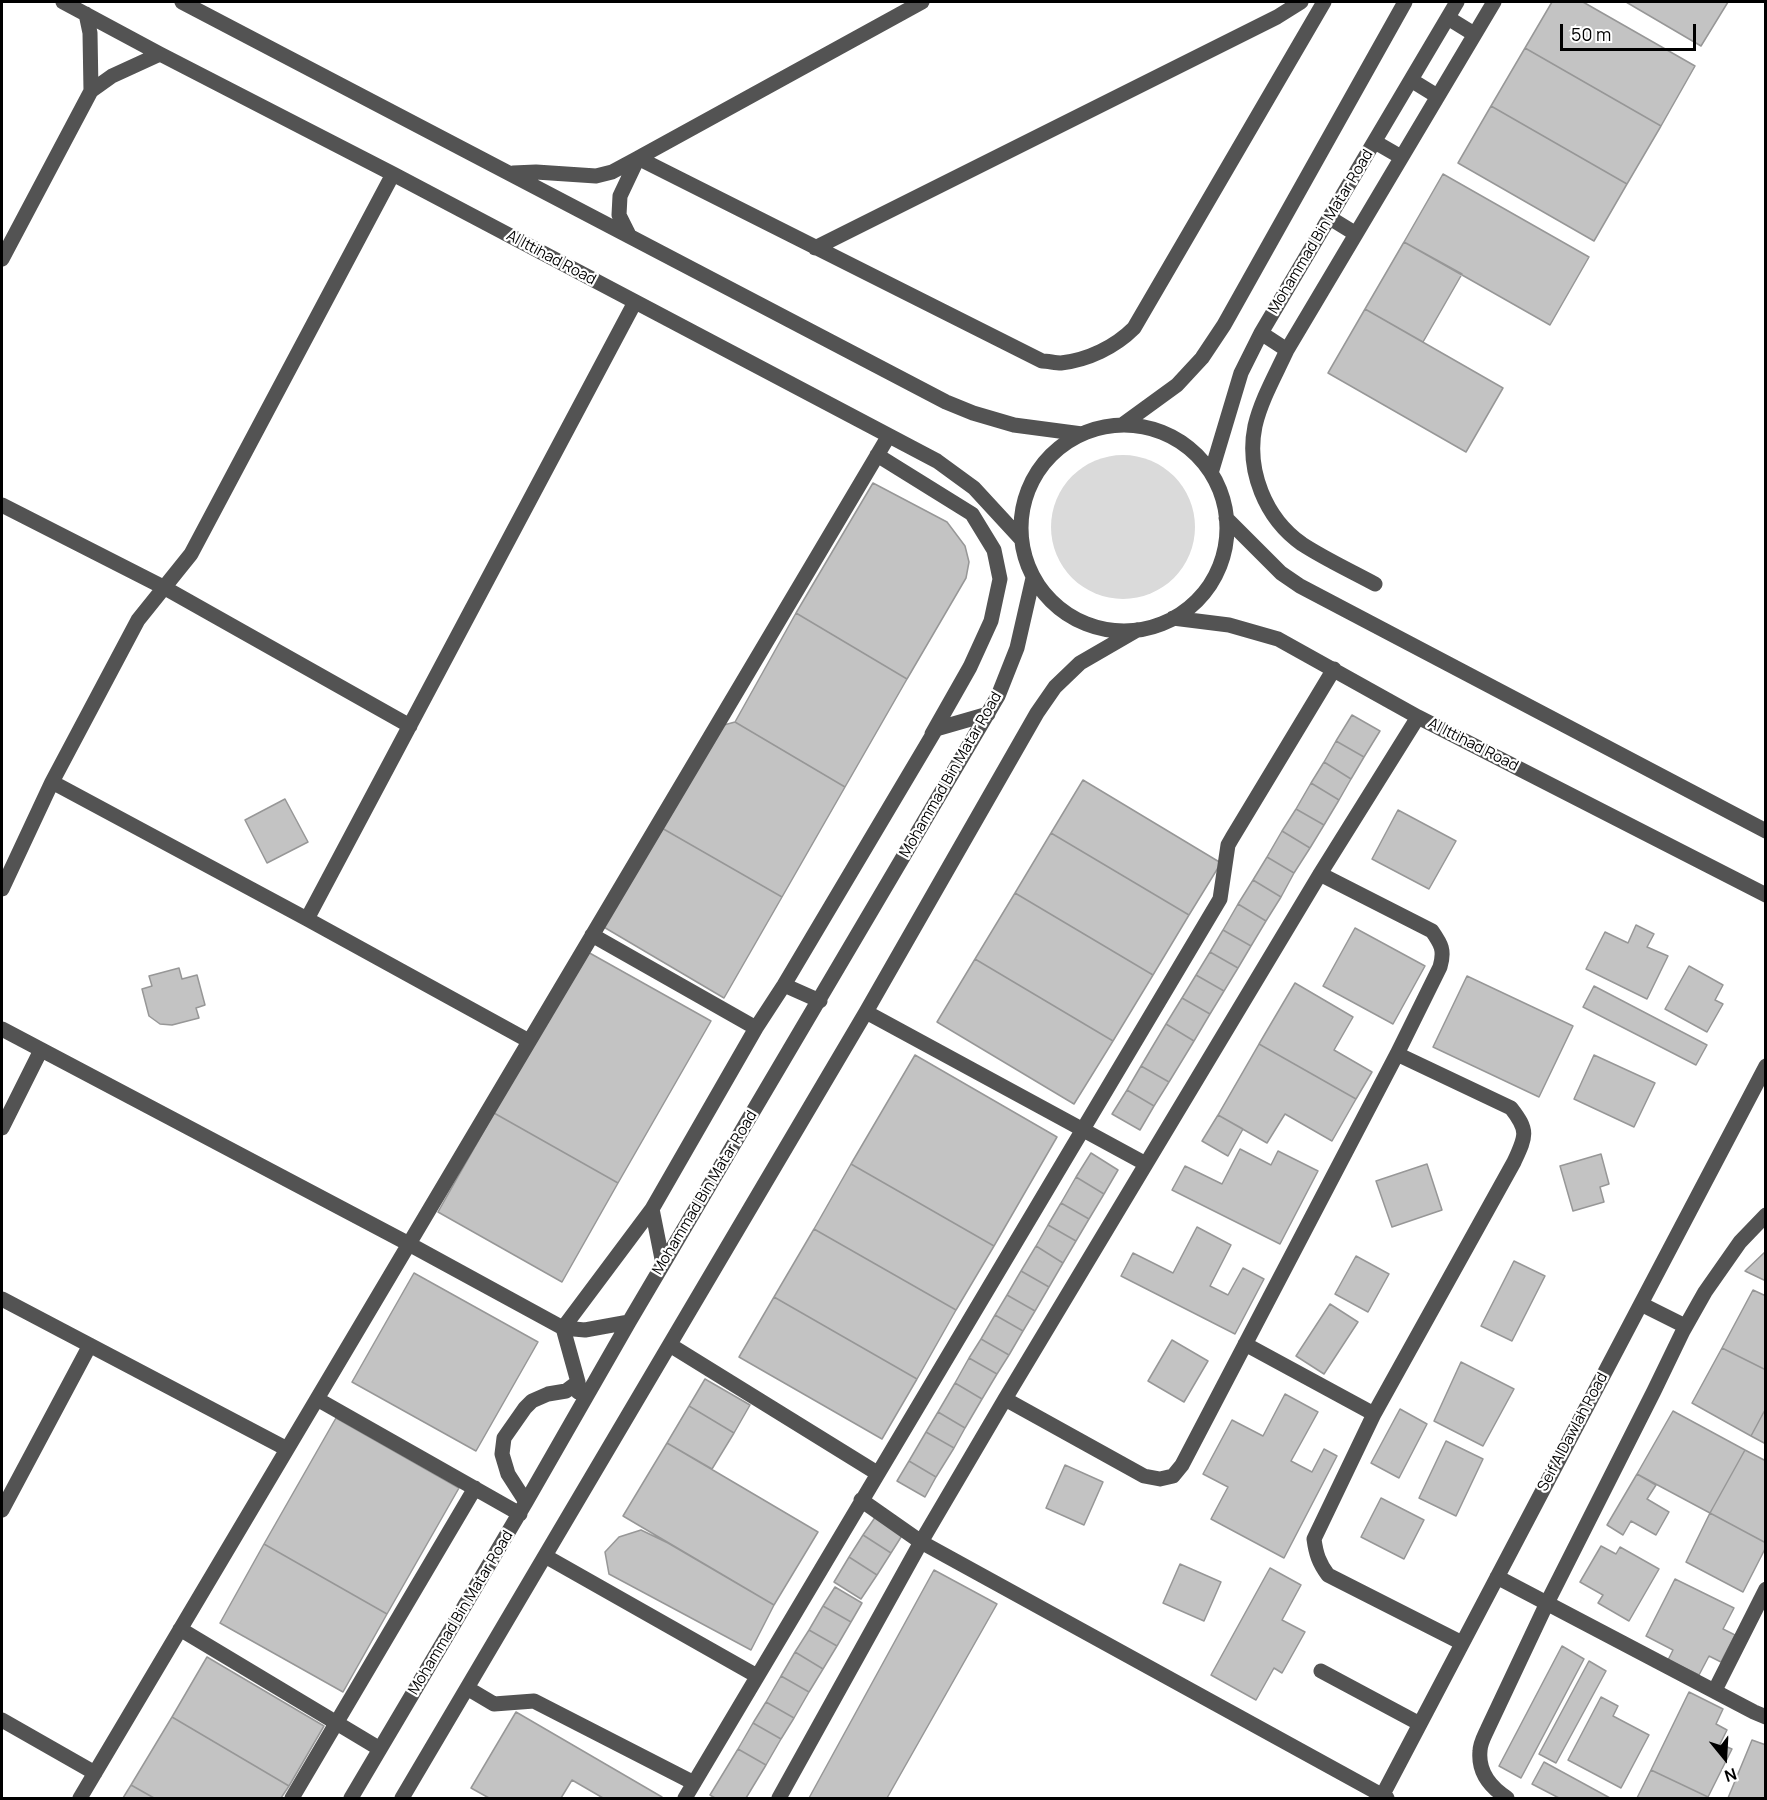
<!DOCTYPE html>
<html>
<head>
<meta charset="utf-8">
<style>
	body { margin:0 }
	#map { position:relative; width:1767px; height:1800px; overflow:hidden; background:#fff; font-family:Manrope,sans-serif }
	canvas { display:block }
	.frame { position:absolute; inset:0; border:3px solid #000; pointer-events:none }
	.north { position:absolute; left:1695px; top:1728px; width:60px; height:60px; -webkit-text-stroke:4px #fff; paint-order:stroke; rotate:162deg; font-size:16px; font-weight:700; line-height:24px; text-align:center; color:#000 }
	.north::after { content:''; display:block; margin:auto; width:21px; height:27px; background:#000; clip-path:polygon(50% 0,100% 100%,50% 72%,0 100%) }
	.scale { position:absolute; left:1560px; top:24px; width:136px; height:27px; box-sizing:border-box; border:3px solid #000; border-top:0; padding-left:8px; font-size:18px; line-height:21px; white-space:nowrap; color:#000; -webkit-text-stroke:4px #fff; paint-order:stroke }
</style>
</head>
<body>
<div id="map">
<canvas width="1767" height="1800"></canvas>
<div class="frame"></div>
<div class="north">N</div>
<div class="scale">50 m</div>
</div>
<script>
const ctx = document.querySelector('canvas').getContext('2d');
ctx.lineJoin = 'round';
function paint(path, color) { ctx.fillStyle = color; ctx.fill(path, 'evenodd'); }
function strokePath(path, color, width, dash) { ctx.strokeStyle = color; ctx.lineWidth = width; ctx.lineCap = dash ? 'butt' : 'round'; ctx.setLineDash(dash || []); ctx.stroke(path); }
function label(font, color, halo, rows, align = 'center') {
  ctx.font = font + ' Manrope,sans-serif'; ctx.lineWidth = 4.5; ctx.setLineDash([]); ctx.textBaseline = 'middle'; ctx.strokeStyle = halo; ctx.fillStyle = color; for (const [text, x, y, turn = 0] of rows) {
    ctx.save(); ctx.translate(x, y); ctx.rotate((+turn || 0) * Math.PI / 180); ctx.textAlign = isNaN(turn) ? turn : align; if (halo) ctx.strokeText(text, 0, 0); ctx.fillText(text, 0, 0); ctx.restore();
  }
}
paint(new Path2D(`
	M1051 527a72 72 0 1 1 144 0a72 72 0 1 1-144 0Z`), '#dadada');
const building = new Path2D(`
	M1552,2H1583L1695,66L1661,126L1525,48Z
	M1626,2H1728L1701,46Z
	M1525,48L1661,126L1627,184L1491,106Z
	M1491,106L1627,184L1594,241L1458,163Z
	M1443,174L1589,257L1550,325L1404,242Z
	M1404,242L1462,274L1423,342L1365,309Z
	M1365,309L1503,388L1466,452L1328,373Z
	M873,483L947,522L965,546L969,562L966,578L907,679L796,613Z
	M796,613L907,679L845,787L735,722Z
	M1352,715L1380,731L1364,757L1336,741Z
	M735,722L845,787L782,897L660,827L720,726Z
	M1336,741L1364,757L1351,779L1324,762Z
	M1324,762L1351,779L1339,800L1311,783Z
	M1083,780L1221,863L1189,915L1051,833Z
	M1311,783L1339,800L1324,825L1296,809Z
	M285,799L308,842L267,863L245,820Z
	M1296,809L1324,825L1310,848L1282,831Z
	M1398,810L1456,841L1429,889L1372,859Z
	M660,827L782,897L724,998L602,926Z
	M1282,831L1310,848L1294,873L1267,857Z
	M1051,833L1189,915L1153,975L1015,893Z
	M1267,857L1294,873L1281,897L1253,880Z
	M1253,880L1281,897L1266,921L1238,904Z
	M1015,893L1153,975L1113,1041L975,959Z
	M1238,904L1266,921L1251,946L1223,930Z
	M1636,925L1654,934L1647,947L1668,956L1647,999L1586,969L1605,932L1628,943Z
	M1355,928L1425,966L1393,1024L1323,986Z
	M1223,930L1251,946L1238,968L1210,952Z
	M586,951L711,1021L618,1183L494,1113Z
	M1210,952L1238,968L1224,991L1196,975Z
	M975,959L1113,1041L1074,1104L937,1022Z
	M1689,966L1723,985L1715,1000L1723,1004L1707,1032L1665,1009Z
	M179,968L182,979L197,975L205,1005L196,1008L199,1018L172,1025L160,1024L149,1016L142,989L152,986L149,976Z
	M1196,975L1224,991L1210,1014L1182,998Z
	M1467,976L1573,1026L1539,1097L1433,1047Z
	M1295,983L1353,1017L1334,1050L1372,1072L1356,1099L1259,1044Z
	M1594,986L1707,1045L1696,1065L1583,1007Z
	M1182,998L1210,1014L1194,1041L1166,1024Z
	M1166,1024L1194,1041L1169,1082L1141,1066Z
	M1259,1044L1356,1099L1332,1141L1285,1114L1267,1143L1218,1115Z
	M915,1055L1057,1137L994,1246L851,1164Z
	M1594,1055L1655,1083L1634,1127L1574,1099Z
	M1141,1066L1169,1082L1154,1106L1127,1090Z
	M1127,1090L1154,1106L1140,1130L1112,1114Z
	M494,1113L618,1183L562,1282L438,1212Z
	M1218,1115L1243,1129L1228,1156L1202,1141Z
	M1240,1149L1271,1165L1278,1151L1318,1171L1280,1244L1172,1190L1185,1166L1222,1184Z
	M1091,1153L1118,1170L1104,1194L1076,1177Z
	M1601,1154L1609,1184L1600,1187L1604,1202L1573,1211L1560,1166Z
	M851,1164L994,1246L956,1310L814,1229Z
	M1427,1164L1442,1210L1392,1227L1376,1181Z
	M1076,1177L1104,1194L1089,1219L1061,1203Z
	M1061,1203L1089,1219L1076,1241L1048,1225Z
	M1048,1225L1076,1241L1063,1263L1036,1246Z
	M1197,1227L1231,1245L1210,1286L1228,1295L1243,1268L1264,1279L1235,1334L1121,1276L1133,1253L1173,1273Z
	M814,1229L956,1310L917,1379L774,1297Z
	M1036,1246L1063,1263L1049,1287L1021,1271Z
	M1766,1251V1281L1745,1271Z
	M1356,1256L1389,1274L1368,1312L1335,1294Z
	M1514,1261L1545,1276L1512,1341L1481,1326Z
	M1021,1271L1049,1287L1035,1311L1007,1295Z
	M414,1273L538,1342L476,1451L352,1382Z
	M1753,1290L1766,1296V1370L1722,1348Z
	M1007,1295L1035,1311L1023,1331L995,1315Z
	M774,1297L917,1379L882,1439L739,1357Z
	M1330,1304L1358,1322L1324,1374L1296,1356Z
	M995,1315L1023,1331L1009,1355L981,1339Z
	M981,1339L1009,1355L997,1374L969,1358Z
	M1172,1340L1208,1361L1184,1402L1148,1381Z
	M1722,1348L1766,1370V1408L1751,1436L1692,1403Z
	M969,1358L997,1374L982,1399L955,1383Z
	M1461,1362L1514,1389L1483,1446L1434,1421Z
	M705,1379L750,1405L734,1433L689,1406Z
	M955,1383L982,1399L965,1428L938,1412Z
	M1285,1394L1318,1412L1291,1461L1312,1472L1324,1449L1337,1456L1284,1558L1211,1519L1228,1487L1203,1474L1232,1420L1263,1436Z
	M689,1406L734,1433L712,1469L667,1443Z
	M1766,1408V1444L1751,1436Z
	M1400,1409L1427,1424L1399,1478L1371,1463Z
	M1673,1411L1745,1450L1710,1513L1637,1474Z
	M938,1412L965,1428L954,1448L926,1432Z
	M336,1418L459,1488L387,1614L264,1544Z
	M926,1432L954,1448L936,1477L909,1461Z
	M1446,1441L1483,1459L1456,1516L1419,1498Z
	M667,1443L818,1532L774,1605L623,1516Z
	M1745,1450L1766,1461V1543L1710,1513Z
	M909,1461L936,1477L925,1497L897,1481Z
	M1065,1465L1103,1482L1084,1525L1046,1508Z
	M1637,1474L1656,1485L1647,1499L1669,1512L1656,1535L1631,1521L1623,1535L1607,1525Z
	M1381,1498L1424,1520L1404,1559L1361,1537Z
	M1710,1513L1766,1543V1547L1743,1592L1686,1562Z
	M876,1516L903,1534L891,1553L863,1535Z
	M641,1530L668,1543L774,1605L751,1650L609,1574L605,1552L619,1537Z
	M863,1535L891,1553L877,1575L849,1557Z
	M264,1544L387,1614L343,1692L220,1623Z
	M1601,1546L1616,1554L1620,1547L1659,1569L1629,1621L1598,1603L1603,1595L1580,1582Z
	M849,1557L877,1575L861,1599L834,1582Z
	M1180,1564L1221,1582L1204,1621L1163,1603Z
	M1270,1568L1301,1585L1282,1620L1305,1632L1282,1673L1274,1668L1256,1700L1211,1675Z
	M934,1570L997,1604L887,1798H809Z
	M1675,1579L1734,1608L1723,1629L1735,1635L1721,1662L1709,1656L1699,1675L1668,1660L1673,1650L1646,1636Z
	M835,1587L862,1603L851,1622L823,1606Z
	M823,1606L851,1622L837,1646L809,1630Z
	M809,1630L837,1646L823,1669L795,1652Z
	M1562,1646L1584,1659L1521,1778L1499,1766Z
	M795,1652L823,1669L809,1692L781,1676Z
	M207,1657L324,1726L289,1786L172,1717Z
	M1589,1661L1606,1671L1556,1763L1539,1754Z
	M781,1676L809,1692L794,1718L766,1702Z
	M1689,1692L1723,1709L1716,1724L1727,1730L1720,1744L1732,1749L1708,1797L1651,1770Z
	M1601,1697L1618,1706L1613,1716L1649,1735L1621,1788L1568,1760Z
	M766,1702L794,1718L781,1739L753,1723Z
	M516,1712L662,1797L661,1798H603L572,1780L561,1798H489L471,1788Z
	M172,1717L289,1786L281,1798H154L131,1785Z
	M753,1723L781,1739L766,1765L738,1749Z
	M1752,1740L1766,1745V1798H1728Z
	M738,1749L766,1765L746,1798H715L710,1795Z
	M1544,1762L1610,1798H1559L1532,1784Z
	M1651,1770L1708,1797L1707,1798H1637Z
	M131,1785L154,1798H123Z`);
paint(building, '#c3c3c3');
strokePath(building, '#979797', 1.5);
strokePath(new Path2D(`
	M63,2L160,54L393,174L937,461L974,488L1021,539
	M182,2L946,402L973,413L1014,425L1082,434
	M86,14L90,33L91,91
	M1448,18L1474,34
	M1411,80L1437,96
	M1375,142L1401,157
	M638,158L1042,361C1048,361 1055,363 1061,363C1088,360 1115,347 1134,328L1324,2
	M638,158L922,2
	M513,173L536,172L596,176L612,172L638,158L620,196L619,215L629,235
	M1330,218L1356,234
	M815,248L1277,17L1301,2
	M2,259L91,91L112,76L160,54
	M1261,333L1287,350
	M1122,425L1177,385L1202,358L1224,325L1405,2
	M1021 528a103 103 0 1 1 206 0a103 103 0 1 1-206 0Z
	M877,455L972,514L994,550L1000,579L991,621L970,667L932,734
	M1211,473L1241,373L1261,333L1457,2
	M2,505L165,588L410,726
	M1226,518L1281,573L1300,586L1766,831
	M1375,584C1351,571 1325,559 1302,544C1265,518 1246,470 1255,426C1261,400 1276,374 1287,350L1494,2
	M1173,618L1229,625L1278,639L1418,717L1766,895
	M52,782L307,919L529,1041
	M2,889L52,782L138,620L191,554L393,174
	M307,919L635,302
	M592,935L756,1028
	M784,985L820,1001
	M866,1012L1146,1164
	M2,1029L409,1244L563,1328L585,1330L629,1322
	M1397,1054L1511,1108C1529,1131 1526,1136 1514,1162L1374,1414L1314,1539C1316,1554 1319,1563 1328,1575L1462,1643
	M2,1128L41,1050
	M652,1209L663,1264
	M2,1299L287,1449
	M1641,1304L1685,1326
	M563,1328L652,1209L756,1028L784,985L936,729L988,714
	M563,1328L578,1382V1392
	M1245,1344L1374,1414
	M670,1345L877,1473
	M317,1399L520,1514
	M1005,1399L1144,1476L1160,1479L1173,1476L1182,1465L1397,1054L1440,967C1445,950 1441,944 1432,931L1320,874
	M861,1500L921,1542L1387,1798
	M526,1502L508,1474L502,1454L504,1438L525,1408L532,1401L548,1394L566,1391L578,1382
	M2,1510L90,1345
	M545,1556L757,1676
	M1497,1577L1754,1712L1766,1717
	M180,1629L380,1749
	M1321,1671L1420,1724
	M467,1688L494,1704L534,1701L694,1783
	M1715,1690L1766,1589
	M2,1720L95,1773
	M80,1798L888,437
	M292,1798L475,1488
	M351,1798L526,1502L629,1322L998,696L1017,648L1033,578
	M402,1798L866,1012L1037,713L1055,687L1080,663L1137,630
	M685,1798L1220,899L1228,845L1232,838L1334,669
	M779,1798L921,1542L1005,1399L1320,874L1418,717
	M1381,1798L1766,1066
	M1507,1798C1490,1787 1478,1772 1480,1751C1480,1743 1485,1735 1488,1728L1547,1603L1654,1391L1683,1331L1705,1292L1740,1242L1766,1215`), '#535353', 15);
label('15px', '#000', '#fff', [
	["Mohammad Bin Matar Road",1321,232,-59],
	["Al Ittihad Road",551,258,28],
	["Al Ittihad Road",1473,745,27],
	["Mohammad Bin Matar Road",951,775,-60],
	["Mohammad Bin Matar Road",705,1193,-59],
	["Seif AlDawlah Road",1573,1432,-62],
	["Mohammad Bin Matar Road",461,1613,-59]
]);
</script>
</body>
</html>
